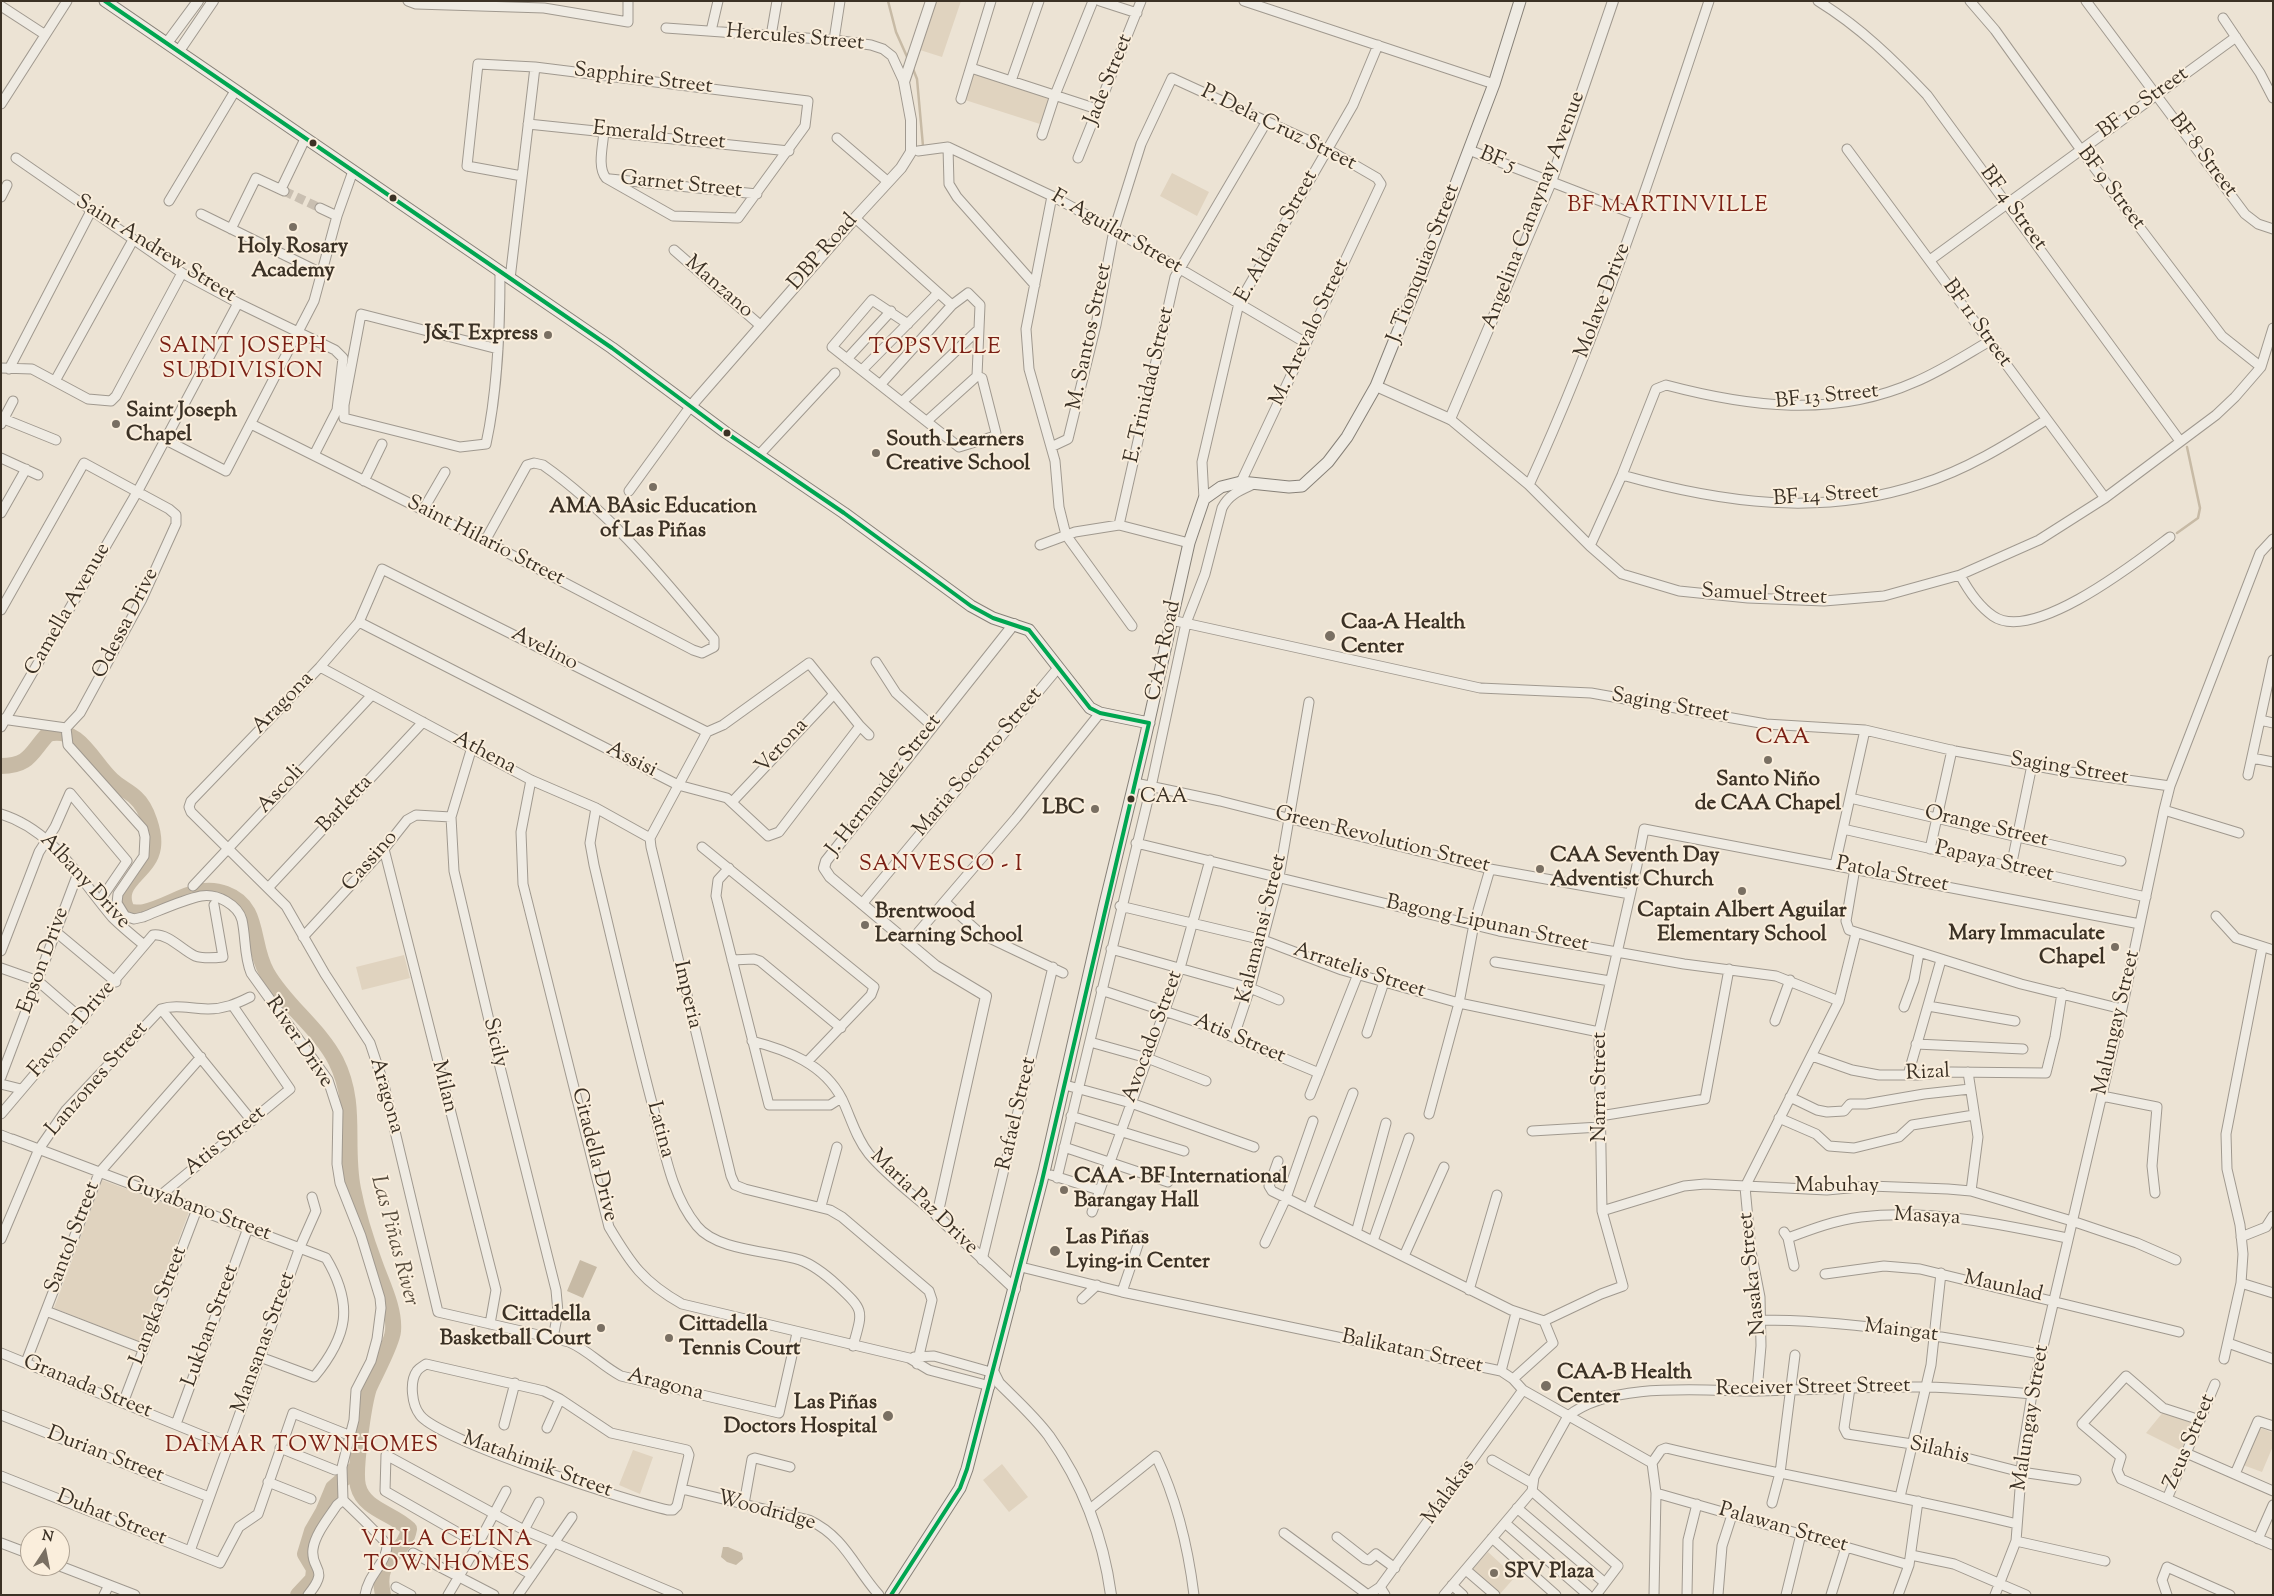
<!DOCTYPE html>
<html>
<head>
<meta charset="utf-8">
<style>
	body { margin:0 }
	#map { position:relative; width:2274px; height:1596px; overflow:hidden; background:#ece3d4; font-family:"Sorts Mill Goudy",serif }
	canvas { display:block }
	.frame { position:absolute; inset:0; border:2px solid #3b3125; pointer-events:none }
	.north { position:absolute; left:20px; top:1526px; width:50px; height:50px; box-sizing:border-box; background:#faeedc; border:1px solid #aea293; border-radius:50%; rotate:11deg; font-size:14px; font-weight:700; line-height:20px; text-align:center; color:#3b3125 }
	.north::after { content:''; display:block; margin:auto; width:18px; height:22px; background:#796f62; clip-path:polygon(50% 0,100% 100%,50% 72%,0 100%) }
</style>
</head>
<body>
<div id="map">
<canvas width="2274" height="1596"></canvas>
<div class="frame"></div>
<div class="north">N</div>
</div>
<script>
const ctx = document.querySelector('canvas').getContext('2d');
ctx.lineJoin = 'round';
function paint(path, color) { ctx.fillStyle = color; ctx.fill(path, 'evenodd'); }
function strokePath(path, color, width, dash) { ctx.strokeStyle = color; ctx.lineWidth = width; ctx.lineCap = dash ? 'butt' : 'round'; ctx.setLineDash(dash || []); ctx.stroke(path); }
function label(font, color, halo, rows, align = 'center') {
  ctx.font = font + ' "Sorts Mill Goudy",serif'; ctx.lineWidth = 4; ctx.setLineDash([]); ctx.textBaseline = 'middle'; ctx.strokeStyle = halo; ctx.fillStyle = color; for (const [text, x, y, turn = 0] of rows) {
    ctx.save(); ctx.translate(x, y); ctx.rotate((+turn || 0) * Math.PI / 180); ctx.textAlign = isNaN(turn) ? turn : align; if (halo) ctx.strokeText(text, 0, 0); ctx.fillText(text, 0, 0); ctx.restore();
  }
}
paint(new Path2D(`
	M936,1H961L942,57L920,50Z
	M972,71L1053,96L1043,125L962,99Z
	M1172,173L1209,192L1197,216L1160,196Z
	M404,955L410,978L362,990L356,967Z
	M102,1180L189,1212L140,1342L54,1308Z
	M2164,1411L2195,1420L2182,1451L2146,1433Z
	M2259,1427L2273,1433V1446L2262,1472L2243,1465Z
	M633,1450L653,1457L640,1494L619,1485Z
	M1002,1464L1028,1497L1009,1512L983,1480Z
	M1488,1552L1515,1577L1499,1595L1472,1570Z`), '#e0d3bf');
paint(new Path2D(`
	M580,1260L597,1267L583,1298L567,1291Z
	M723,1547H728L742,1553L743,1559L736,1565L727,1562L721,1557Z`), '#c7baa5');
strokePath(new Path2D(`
	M888,1L896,32L908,59
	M913,69L917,79L923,146
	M2177,533L2198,518L2200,508L2187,447`), '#c7baa5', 2.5);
strokePath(new Path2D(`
	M1,766C30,766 31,752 48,734C79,725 93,763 112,780C119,787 129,791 136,798C147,808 155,833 153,847C149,875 111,881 128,912C133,912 139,913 144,912C173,906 196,882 226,894C261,907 250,944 267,973C285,1005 319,1028 336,1061C358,1105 344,1144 353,1189C358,1215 366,1240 375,1264C382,1284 395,1309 393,1331C392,1344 375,1374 369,1388C364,1403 354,1470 358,1486C364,1510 393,1513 409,1529C404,1557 374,1555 383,1595
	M298,1595L313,1579L314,1569L305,1554L312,1531L323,1512L333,1488L355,1469`), '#c7baa5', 16);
strokePath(new Path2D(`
	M284,191L320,208`), '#c9bfb1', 9, [9, 4.5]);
const minor = new Path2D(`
	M408,1L416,4L544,8L628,22V1
	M1100,1L1137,13
	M1244,1L1494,84
	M1818,1C1860,27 1893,59 1927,95L2180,441
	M1970,1L1995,30L2081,150L2222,336L2261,367
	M2086,1L2245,214L2258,224L2273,229
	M1,6L44,34
	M2223,18L2260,73L2273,98
	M666,28L834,40L871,45L883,49L892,56L904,82
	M711,31L718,1
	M771,36L777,1
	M834,40L840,1
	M971,68L1097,109
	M1011,81L1039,1
	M961,99L991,1
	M1,104L67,1
	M528,124L789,151
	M1042,135L1055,95L1093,1
	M837,138L887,181
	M948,147L949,184L957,197L1035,285
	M1847,149L2105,498
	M1469,150L1637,215
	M918,151L948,147L1052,196L1114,230L1306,343
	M16,158L182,273L238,303L335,350L343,358L337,410L314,455
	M1078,158L1141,1
	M522,176L467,166L478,64L535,67L808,101L805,126L738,218L673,216L606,178C597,167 603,146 604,131
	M610,179L757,194
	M281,189L305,139
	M1052,196L1026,329L1029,369L1055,461L1059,507L1066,535L1132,626
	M1,197L7,185
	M169,201L235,91
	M320,208L337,216
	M201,214L323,274
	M855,218L952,305
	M231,229L256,178L284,191
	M674,250L761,326
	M1930,260L2236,37
	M510,279L535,67
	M908,324L872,300L832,347L959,447L995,436L996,433L983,382L982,378L977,376
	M498,349L361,314L344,405V418L460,447L486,444C498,389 500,329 500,273
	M847,359L891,311
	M1,368L32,369L88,399L111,401L116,396L182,273
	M9,369L91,211
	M862,370L938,293
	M55,381L133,240
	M880,385L952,305L968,293L980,305L977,376L927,421
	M902,402L979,329
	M4,419L56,440
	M1450,419L1529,485L1590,546L1622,574L1679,591L1748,598L1824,601L1884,596L1960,575L2039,540L2105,498L2216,415L2235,397L2261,367L2273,328
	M1,424L13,401
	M251,424L485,541L693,650L702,653L714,647V639C662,577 610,512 543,465L534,463L527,465L485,541
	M166,440L226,471L314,301L337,216L353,171
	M1051,447L1068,439L1096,325L1114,230L1141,144L1172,78L1327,149L1377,178L1381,184L1241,482
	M759,455L835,373
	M1,458L38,475
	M1622,475C1722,503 1821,517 1921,484C1966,470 2006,445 2046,420
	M364,481L382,444
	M1529,485C1601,328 1655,164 1709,1
	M629,491L690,407
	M1204,499L1202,462L1239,303L1353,105L1378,45
	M423,510L445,472
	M1,513L26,469
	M1119,525L1175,277L1267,121
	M1040,545L1075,532L1119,525L1189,543
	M1590,546L1622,475L1656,389L1666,385C1749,407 1834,418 1915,382C1941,371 1964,356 1988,342
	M1960,575C1968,590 1980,607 1993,616C2033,644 2138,561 2170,537
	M1,610L84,463L169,509L176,515V524L142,599L80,713L66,728
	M1171,620L1480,688L1591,693L1766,724L1865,730L1955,751L2063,771L2170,786
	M359,622L678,785L727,798L768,836L779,832L860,726
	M876,662L896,693L932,726
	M320,667L531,780L596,808L650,838
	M2,719L66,728
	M2260,720L2273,723
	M1,727L140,487L238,303
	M66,728L68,745L143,829L145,837L144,856L118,894L117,903L125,916L134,919L143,917C161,910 182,900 201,896C217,893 238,905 242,920C246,938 244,956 251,973L328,1080L338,1111L337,1164L340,1183L361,1236L380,1298L381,1308L377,1339L371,1361L356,1390L354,1420L342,1467L343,1500C350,1507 386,1541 387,1545C387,1551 384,1558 381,1563C374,1574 367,1582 365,1595
	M707,732L382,569L359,622L320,667L191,801L189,807L191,812L286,906L325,974L370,1043L384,1085L438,1312L569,1342C588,1350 602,1366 621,1376L779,1413L797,1333
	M869,735L860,726L809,663L723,725L707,732L650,838L651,847L731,1176L735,1185L745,1189L830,1210L842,1217L929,1291L932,1300L917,1364
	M472,747L451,817L454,871L499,1063L556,1290L558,1312L553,1338
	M2252,758L2273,762
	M2248,775L2273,660
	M531,780L521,832L523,884L609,1227C631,1264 643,1282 682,1304L909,1358L929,1370L990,1386
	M1135,783L1220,801L1490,869L1630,894
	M1850,798L2121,861
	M733,801L834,694
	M596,808L590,843L594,865C613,946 632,1027 653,1107C664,1147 670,1193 697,1226C717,1251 771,1251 800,1260C814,1265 826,1275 837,1285C865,1311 863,1310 853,1346
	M2164,810L2239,833
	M1,814C53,830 79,878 112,917C122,927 133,936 144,945
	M1843,829L2146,897
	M1136,843L1499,931L1684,964L1776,976L1839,1001
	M702,847L874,987L871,995L807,1062
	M384,849L496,1290L490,1324
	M1930,849L1952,750
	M1835,865L1865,730
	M2011,867L2032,765
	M729,868L718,880L716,896L769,1105H830L841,1098
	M1855,868L1846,921L1849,930L2021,984L2122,1009
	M193,886L371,696
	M268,888L423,722
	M945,902L981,934L1063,973
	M862,904L1058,668
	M1120,906L1263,940L1342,970L1459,1003L1599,1032
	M2216,916L2236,938L2273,950
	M56,932L116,982
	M303,937L384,849L407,820L416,815L451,817
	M909,943L1016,818L1100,713
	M1111,949L1250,988L1279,1000
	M1,951L39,852L55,827L70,793L127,861L101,899
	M732,960L754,959L760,961L841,1028
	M1495,962L1610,981
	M1,968L38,981L83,1020
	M1101,990L1197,1022L1319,1073
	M1928,1006L2015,1021
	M1904,1007L1914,980L1919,953
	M161,1009L252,1121
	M1775,1021L1790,980
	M1367,1033L1384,982
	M1234,1036L1250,988L1279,877L1309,702
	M752,1041C787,1050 824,1064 842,1099C851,1118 856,1138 869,1154C888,1177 915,1196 937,1216
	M1090,1042L1147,1058L1206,1081
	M1916,1044L2023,1049
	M1812,1056L1852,1070L1879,1075H1918L1951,1072L2046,1073L2055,1037L2062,993
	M1968,1072L1978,1137L1971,1191
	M1908,1075L1941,960
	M1,1077L78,873
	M1,1084L21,1089
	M1065,1085L1131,1103L1254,1147
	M1310,1095L1358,974
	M2102,1096L2157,1107L2152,1166L2155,1193
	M1790,1097L1817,1110L1827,1112L1844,1111L1850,1104H1866L1924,1094L1970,1089
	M1,1114L153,935C168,933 182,950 195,956C204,959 214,958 223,957L214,905
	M1429,1114L1459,1003L1474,924L1490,869
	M1071,1116L1184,1151
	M1600,1116L1705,1099L1729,969
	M1779,1118L1816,1134L1829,1146L1854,1148L1899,1137L1912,1125L1974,1115
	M1532,1131L1600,1127
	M1,1135L11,1139
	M12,1139L326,1258C354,1305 348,1336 314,1377L260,1357
	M1064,1147L1168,1182
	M1278,1161L1269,1186L1272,1191L1511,1310L1544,1321L1553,1343L1513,1379
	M1051,1175L1099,1190
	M1057,1178L1151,787L1186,623L1205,574L1222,508C1229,494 1241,490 1254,484
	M161,1195L290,1089L233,1006
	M821,1206L837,1147
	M1308,1209L1353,1093
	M1602,1211L1684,1186L1705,1184L1827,1190L1870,1186L1948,1189L1971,1191L2072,1221L2137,1243L2176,1260
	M1092,1212L1180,968L1210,860
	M1784,1232L1788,1238L1794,1266
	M1356,1233L1386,1123
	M2241,1237L2266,1227L2273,1216
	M1788,1238C1812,1229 1836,1220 1861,1217C1929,1209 2001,1224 2067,1238
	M1,1239L39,1149L66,1110L161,1009C177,1004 191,1009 208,1009C224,1009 236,1004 250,997
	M1373,1241L1409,1138
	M1265,1243L1286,1198L1313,1121
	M1404,1256L1444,1167
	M982,1260L1053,967
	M1021,1267L1122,1292L1501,1371L1513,1379L1523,1390L1652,1463L1656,1493L1654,1595
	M1825,1274L1884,1266L1920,1269L2179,1332
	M2241,1283L2273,1293
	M1469,1290L1497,1195
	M1122,1292L1141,1236
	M1082,1299L1097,1285
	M46,1311L144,1349
	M1760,1320C1854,1320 1949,1338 2041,1354
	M1544,1321L1601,1294L1623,1286L1602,1211L1599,1032L1637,865L1644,829L2140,924
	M2228,1343L2273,1359
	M1,1353L228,1446
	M914,1357L934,1356L994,1373
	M2224,1359L2241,1283L2243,1254L2240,1225L2227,1169L2226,1134L2262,948
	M26,1362L99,1173L201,1057
	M426,1364L544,1391L560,1399L611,1433L687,1450L689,1455L677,1506L673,1510H668C630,1502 438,1440 420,1415C412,1405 409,1382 417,1371C419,1368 423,1366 426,1364Z
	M1501,1371L1516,1313
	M1850,1388L1844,1428L1847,1434L1912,1444L2021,1472L2076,1480
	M1757,1391L1761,1346L1760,1297L1751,1251L1745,1187L1839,1001L1856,933
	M123,1403L197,1209
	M1,1415L209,1497
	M2200,1420L2163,1408L2126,1376L2082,1424L2121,1457L2117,1470L2121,1479L2273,1545
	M176,1424L248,1228
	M504,1425L515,1383
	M547,1428L560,1399
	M280,1448L335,1470
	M2186,1453L2273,1491
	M1492,1460L1532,1483
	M1652,1463L1661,1450L1666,1448C1782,1476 1901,1495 2017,1524
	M2235,1474L2258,1421L2273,1426
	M1,1476L220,1563L239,1527L258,1514L293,1413L346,1434
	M268,1482L311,1499
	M682,1489L809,1520C845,1537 854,1567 879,1595
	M1656,1493L1909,1565
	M1900,1497L1931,1365L1941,1273
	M2167,1499L2215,1384
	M1772,1503L1780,1473L1795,1355
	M744,1504L752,1459L755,1458L790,1467
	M1517,1508L1605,1583
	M1090,1509L1156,1456C1177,1500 1188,1547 1194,1595
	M1505,1523L1588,1595
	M524,1530L539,1502
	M1284,1533L1368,1595L1380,1587
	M1337,1537L1365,1559L1369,1560L1376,1554L1395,1568
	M1492,1538L1556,1595
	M2258,1539L2273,1505
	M2016,1541L2105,1561
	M1,1543L30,1554
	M190,1551L300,1247L316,1211L312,1197
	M413,1553L494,1595
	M1911,1555L1954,1564L2026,1595
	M60,1566L135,1595
	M1466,1570L1495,1595
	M532,1575L385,1491L386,1455L524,1530L678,1595
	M1452,1585L1463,1595
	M396,1587L411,1595
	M104,1595L109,1585
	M308,1595C331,1567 310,1571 313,1549C315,1534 329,1517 337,1505L343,1500
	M448,1595L478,1544L506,1491
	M518,1595L572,1517
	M1385,1595L1380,1587L1523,1390
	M1444,1595L1532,1491
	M1596,1595L1618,1566L1532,1491L1534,1477L1568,1416C1612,1381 1702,1391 1756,1391C1813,1390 1869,1386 1926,1387C1961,1388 1997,1391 2032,1394
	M1687,1595L1688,1540L1697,1504
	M1718,1595L1722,1546L1732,1515
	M1786,1595L1801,1534
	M1831,1595L1846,1547
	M1898,1595L1909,1565L1918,1501
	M1995,1595L2016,1541L2023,1450L2032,1394L2122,1009L2164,810L2170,786L2260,553L2273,539
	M2167,1595L2162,1580L2167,1567L2230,1595`);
const tertiary = new Path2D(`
	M167,43L198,1
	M179,51L213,1
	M1376,386L1450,419L1551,182L1613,1
	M690,407L855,218L901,168L911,152V120L904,82L931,1
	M1014,624L826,861L824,868L830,877L936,966L986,996L937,1216L1015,1289
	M994,1373L999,1383C1016,1400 1034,1416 1049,1436C1083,1484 1103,1536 1111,1595`);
const secondary = new Path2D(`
	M105,1L612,348L725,432L844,513L971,606L993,618L1029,630L1090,708L1100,713L1149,723
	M891,1595L960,1488L967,1469L1044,1172L1104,908L1144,743L1189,543L1204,499L1221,487L1241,482L1289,487L1302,486L1328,462L1347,437L1376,386L1429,255L1494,84L1520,1`);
strokePath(minor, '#a0998f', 11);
strokePath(tertiary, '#a0998f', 12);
strokePath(secondary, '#878178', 13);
strokePath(minor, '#efebe3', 9);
strokePath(tertiary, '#efebe3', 10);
strokePath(secondary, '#efebe3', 11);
strokePath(new Path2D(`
	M105,1L612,348L725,432L844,513L971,606L993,618L1029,630L1090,708L1100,713L1149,723
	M891,1595L960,1488L967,1469L1041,1185L1149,723`), '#00a651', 4);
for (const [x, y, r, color] of [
	[313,143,4.5,"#3b3125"],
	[393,198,4.5,"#3b3125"],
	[293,227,5,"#796f62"],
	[548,335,5,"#796f62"],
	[116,424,5,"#796f62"],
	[727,433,4.5,"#3b3125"],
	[876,453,5,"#796f62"],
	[653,487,5,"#796f62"],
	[1330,636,6,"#796f62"],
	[1768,760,5,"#796f62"],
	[1131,799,4.5,"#3b3125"],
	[1095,809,5,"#796f62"],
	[1540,869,5,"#796f62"],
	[1742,891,5,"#796f62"],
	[865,925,5,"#796f62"],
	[2115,947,5,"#796f62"],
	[1064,1190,5,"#796f62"],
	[1055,1251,6,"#796f62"],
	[601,1328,5,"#796f62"],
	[669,1338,5,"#796f62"],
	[1546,1386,6,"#796f62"],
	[888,1416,6,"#796f62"],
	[1494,1573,5,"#796f62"]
]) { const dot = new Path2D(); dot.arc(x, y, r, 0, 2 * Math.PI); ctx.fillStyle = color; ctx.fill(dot); strokePath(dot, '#faeedc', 2); }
label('20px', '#3b3125', '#faeedc', [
	["CAA",1140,799]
], 'left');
label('21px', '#3b3125', '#faeedc', [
	["Hercules Street",795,39,5],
	["Sapphire Street",643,80,7],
	["Jade Street",1110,80,-68],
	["BF 10 Street",2144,104,-36],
	["P. Dela Cruz Street",1278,129,26],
	["Emerald Street",659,137,6],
	["BF 8 Street",2202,156,53],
	["BF 5",1497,161,22],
	["Garnet Street",681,186,6],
	["BF 9 Street",2110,189,53],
	["BF 4 Street",2012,209,54],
	["Angelina Canaynay Avenue",1535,211,-69],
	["F. Aguilar Street",1116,233,30],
	["E. Aldana Street",1278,237,-61],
	["Saint Andrew Street",155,250,32],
	["DBP Road",824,253,-49],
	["J. Tionquiao Street",1425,264,-69],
	["Manzano",718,288,41],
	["Molave Drive",1604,301,-69],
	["BF 11 Street",1976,324,54],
	["M. Arevalo Street",1311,333,-65],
	["M. Santos Street",1091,337,-78],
	["E. Trinidad Street",1151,385,-77],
	["BF 13 Street",1827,398,-6],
	["BF 14 Street",1826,497,-4],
	["Saint Hilario Street",485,542,27],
	["Samuel Street",1764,596,3],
	["Camella Avenue",69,610,-60],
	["Odessa Drive",127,624,-63],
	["Avelino",544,650,27],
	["CAA Road",1165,651,-78],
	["Aragona",284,704,-46],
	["Saging Street",1670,707,10],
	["Verona",783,747,-47],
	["Athena",484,754,28],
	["Assisi",631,761,27],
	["Maria Socorro Street",979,763,-50],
	["Saging Street",2069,770,9],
	["J. Hernandez Street",885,786,-52],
	["Ascoli",282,790,-47],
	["Barletta",346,805,-47],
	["Orange Street",1986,828,13],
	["Green Revolution Street",1382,841,14],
	["Cassino",371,862,-49],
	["Papaya Street",1994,863,13],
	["Patola Street",1892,876,11],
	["Albany Drive",84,882,47],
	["Bagong Lipunan Street",1487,925,12],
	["Kalamansi Street",1263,929,-76],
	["Epson Drive",45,961,-70],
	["Arratelis Street",1359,972,18],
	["Imperia",686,995,77],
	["Malungay Street",2118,1023,-77],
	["Favona Drive",73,1030,-49],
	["Avocado Street",1154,1037,-70],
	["Atis Street",1239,1040,23],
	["River Drive",298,1043,56],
	["Sicily",494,1043,76],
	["Rizal",1928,1074,-3],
	["Lanzones Street",98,1080,-49],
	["Milan",443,1087,76],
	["Narra Street",1601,1087,-90],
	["Aragona",385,1096,74],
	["Rafael Street",1018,1114,-77],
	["Latina",659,1130,75],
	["Atis Street",226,1142,-39],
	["Citadella Drive",593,1155,76],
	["Mabuhay",1837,1187],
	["Maria Paz Drive",923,1203,44],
	["Guyabano Street",198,1210,20],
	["Masaya",1927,1218,3],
	["Santol Street",74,1238,-69],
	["Nasaka Street",1754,1274,-96],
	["Maunlad",2003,1288,13],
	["Langka Street",160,1306,-69],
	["Lukban Street",212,1326,-70],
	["Maingat",1901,1332,7],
	["Mansanas Street",265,1343,-70],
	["Balikatan Street",1412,1353,12],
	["Aragona",665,1386,14],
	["Granada Street",87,1388,22],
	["Receiver Street Street",1813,1389,-1],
	["Malungay Street",2032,1418,-81],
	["Zeus Street",2191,1442,-67],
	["Silahis",1939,1452,13],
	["Durian Street",105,1456,21],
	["Matahimik Street",537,1466,20],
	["Malakas",1450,1493,-54],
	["Woodridge",766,1512,15],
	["Duhat Street",111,1519,22],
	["Palawan Street",1783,1529,16]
]);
label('bold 21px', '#3b3125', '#faeedc', [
	["Holy Rosary",293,248,"center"],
	["Academy",293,272,"center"],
	["J&T Express",538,335,"right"],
	["Saint Joseph",126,412],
	["Chapel",126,436],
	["South Learners",886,441],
	["Creative School",886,465],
	["AMA BAsic Education",653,508,"center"],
	["of Las Piñas",653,532,"center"],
	["Caa-A Health",1341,624],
	["Center",1341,648],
	["Santo Niño",1768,781,"center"],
	["de CAA Chapel",1768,805,"center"],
	["LBC",1085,809,"right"],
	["CAA Seventh Day",1550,857],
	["Adventist Church",1550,881],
	["Captain Albert Aguilar",1742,912,"center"],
	["Elementary School",1742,936,"center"],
	["Brentwood",875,913],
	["Learning School",875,937],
	["Mary Immaculate",2105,935,"right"],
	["Chapel",2105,959,"right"],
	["CAA - BF International",1074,1178],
	["Barangay Hall",1074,1202],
	["Las Piñas",1066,1239],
	["Lying-in Center",1066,1263],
	["Cittadella",591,1316,"right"],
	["Basketball Court",591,1340,"right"],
	["Cittadella",679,1326],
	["Tennis Court",679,1350],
	["CAA-B Health",1557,1374],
	["Center",1557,1398],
	["Las Piñas",877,1404,"right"],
	["Doctors Hospital",877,1428,"right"],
	["SPV Plaza",1504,1573]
], 'left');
ctx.letterSpacing = '1px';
label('22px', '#7a1f14', '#faeedc', [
	["BF MARTINVILLE",1668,207],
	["SAINT JOSEPH",243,348],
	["SUBDIVISION",243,373],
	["TOPSVILLE",935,349],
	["CAA",1783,739],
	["SANVESCO - I",941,866],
	["DAIMAR TOWNHOMES",302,1447],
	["VILLA CELINA",447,1541],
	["TOWNHOMES",447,1566]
]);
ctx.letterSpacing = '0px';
label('italic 22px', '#5a4f40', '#faeedc', [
	["Las Piñas River",393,1241,75]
]);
</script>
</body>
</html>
